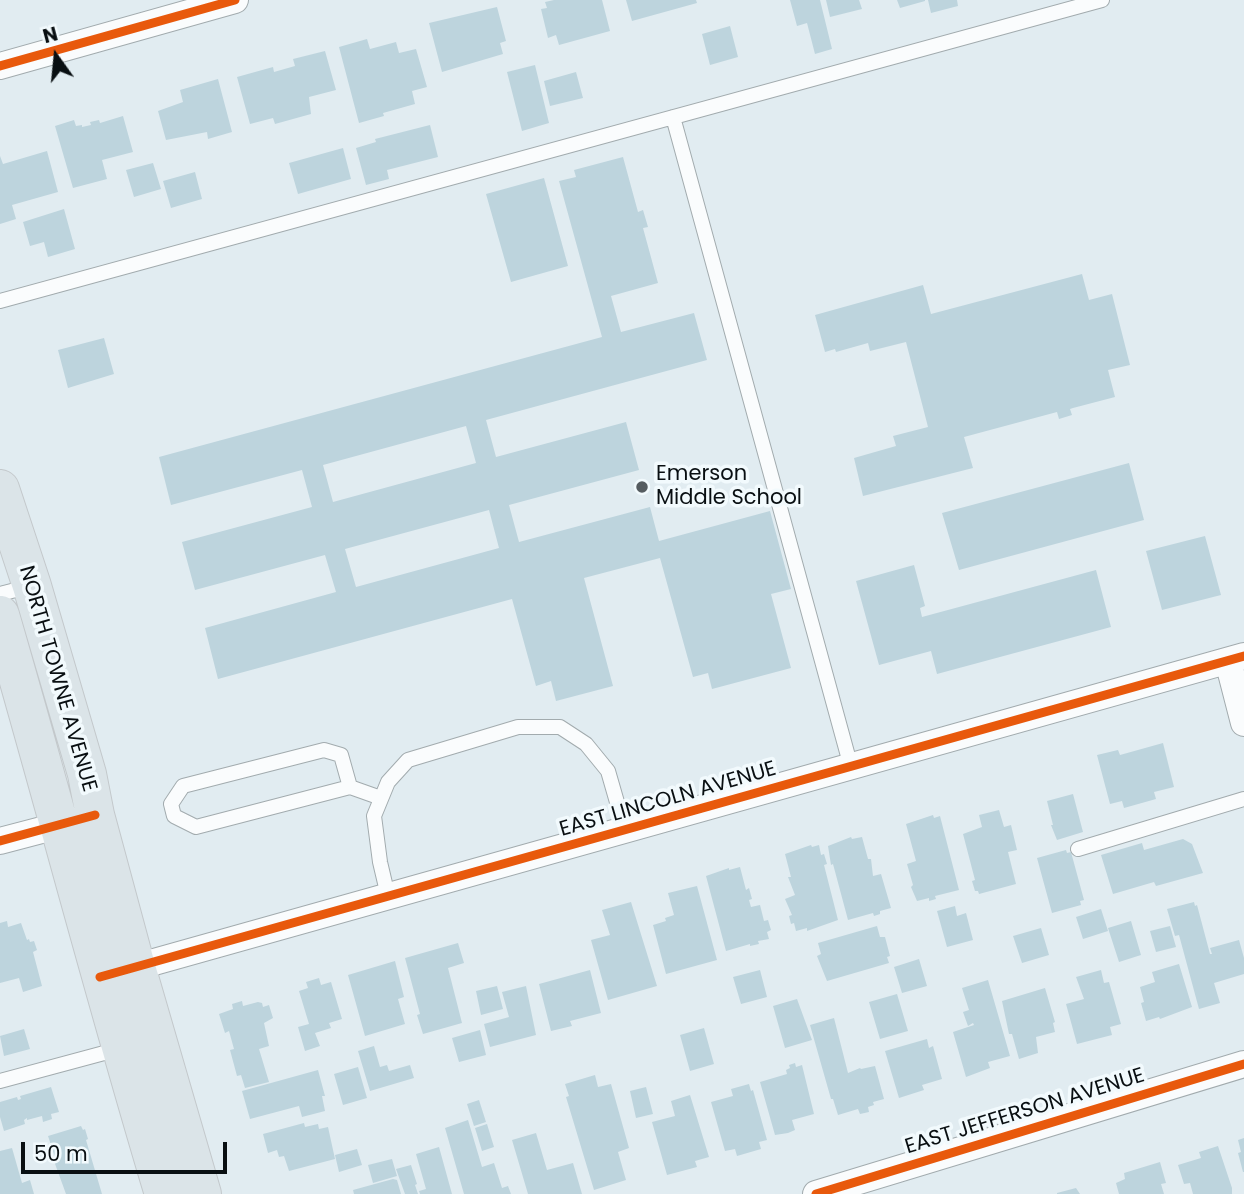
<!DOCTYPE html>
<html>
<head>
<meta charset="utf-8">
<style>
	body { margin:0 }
	#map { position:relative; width:1244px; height:1194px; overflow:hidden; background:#e1ecf1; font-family:Poppins,sans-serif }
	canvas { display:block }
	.north { position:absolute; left:21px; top:21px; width:70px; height:70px; -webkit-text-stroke:5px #f2fafd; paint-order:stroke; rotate:345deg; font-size:19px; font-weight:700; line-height:28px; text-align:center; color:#090f12 }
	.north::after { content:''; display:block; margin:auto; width:24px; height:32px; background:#090f12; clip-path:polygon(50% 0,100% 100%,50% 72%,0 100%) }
	.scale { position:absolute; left:21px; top:1142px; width:206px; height:32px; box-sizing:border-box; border:4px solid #090f12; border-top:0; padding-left:9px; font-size:21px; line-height:24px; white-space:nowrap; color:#090f12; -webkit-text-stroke:5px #f2fafd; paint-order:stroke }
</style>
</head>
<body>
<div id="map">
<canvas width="1244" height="1194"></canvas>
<div class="north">N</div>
<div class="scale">50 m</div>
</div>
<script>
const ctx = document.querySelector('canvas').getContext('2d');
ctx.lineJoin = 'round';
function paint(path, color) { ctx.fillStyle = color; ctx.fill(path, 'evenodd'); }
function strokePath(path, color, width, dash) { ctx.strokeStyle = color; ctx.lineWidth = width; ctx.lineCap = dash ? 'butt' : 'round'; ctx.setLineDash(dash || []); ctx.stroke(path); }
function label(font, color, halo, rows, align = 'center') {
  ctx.font = font + ' Poppins,sans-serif'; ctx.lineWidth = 7; ctx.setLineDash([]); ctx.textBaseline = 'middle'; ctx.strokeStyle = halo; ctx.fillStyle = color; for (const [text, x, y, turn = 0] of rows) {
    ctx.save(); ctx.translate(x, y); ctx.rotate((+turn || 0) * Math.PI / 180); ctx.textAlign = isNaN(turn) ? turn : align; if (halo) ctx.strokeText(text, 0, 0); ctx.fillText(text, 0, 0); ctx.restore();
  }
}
paint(new Path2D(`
	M554,0H602L610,31L559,45L556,35L548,38L541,9L547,8L545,2Z
	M626,0H696L697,3L632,21Z
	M790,0H820L832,49L815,54L807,23L797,26Z
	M826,0H859L862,9L830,17Z
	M897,0H925V1L900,8Z
	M928,0H957L958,6L931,13Z
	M497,7L506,41L500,43L503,54L442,72L429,23Z
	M730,26L738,57L710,65L702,34Z
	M367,39L370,49L396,42L399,53L416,49L427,87L412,91L415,104L383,113L384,116L359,123L339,47Z
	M325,51L336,90L309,97L311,114L275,124L273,118L250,124L237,77L273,67L274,72L295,66L293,59Z
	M535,65L549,123L522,131L507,72Z
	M576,72L583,98L550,106L544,81Z
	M218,79L232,132L208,139L207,132L166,140L158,111L183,102L180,90Z
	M123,116L133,152L102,160L107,179L73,188L55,126L74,120L76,126L82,125V127L91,125L90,122L99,120L100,123Z
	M430,125L438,157L387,170L389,179L366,185L356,148L376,142L375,139Z
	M343,148L351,179L298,194L289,163Z
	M47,151L58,192L12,205L16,219L0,224V156L3,164Z
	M623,157L638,212L643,210L648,227L643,228L658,283L611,296L621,332L694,313L707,360L486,420L496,457L626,422L639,470L509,505L519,542L650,507L659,541L770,511L791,589L771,594L791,668L712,689L708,673L693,677L660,558L584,578L613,686L556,701L551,681L536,686L512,599L218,679L205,628L336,592L325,555L195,590L182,542L312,507L302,470L171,505L159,457L602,337L559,181L576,177L574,170ZM466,426L476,463L333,502L323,465ZM489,510L499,548L356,587L345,549Z
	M153,163L161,189L134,197L126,170Z
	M195,172L202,199L171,208L163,181Z
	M544,178L568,266L511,282L486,194Z
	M64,209L75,249L48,257L44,242L30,246L23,222Z
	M1082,274L1089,300L1112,294L1130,365L1108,370L1115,397L1073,408L1070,409L1072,415L1059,419L1057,412L964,437L973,468L863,496L854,458L896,446L893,436L928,427L906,342L870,351L868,343L836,352L835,349L825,352L815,315L923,285L931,314Z
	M104,338L114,374L68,388L58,350Z
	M1129,463L1144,520L959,570L942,513Z
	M1205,536L1221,595L1162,610L1146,551Z
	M914,565L925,606L920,608L922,617L1096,570L1111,627L937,674L931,651L879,665L856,581Z
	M1163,743L1174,787L1154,792L1156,799L1124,808L1122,801L1110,804L1097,755L1118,750L1120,755Z
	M1073,794L1083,832L1057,840L1051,825H1053L1047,801Z
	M999,810L1004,827L1011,825L1017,850L1008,852L1016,884L979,894L978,891H975L972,881L975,880L963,834L982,827L979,815Z
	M933,815L934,818L940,816L959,890L935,896L936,899L929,901V898L917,901L911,887L913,885L907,864L916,861L906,824Z
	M851,837L852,839L862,837L868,859H871L873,876L881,874L891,908L880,911V914L874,916L873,913L848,920L833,864L831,865L828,846Z
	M1183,839L1192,844L1203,873L1156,886L1154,882L1113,894L1101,855L1142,843L1144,850Z
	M811,845L812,847L819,845L821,855L824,854L827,864L824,865L838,920L807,931V928L796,931L794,923L791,924L789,916L792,915L785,899L795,895L788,877H791L785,854Z
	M1066,850L1067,853L1071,852L1084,900L1080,901L1081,905L1052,913L1037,858Z
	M740,867L746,890L749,888L752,899L749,900L751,907L760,905L764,921L768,920L771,930L767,932L769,939L758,941L759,944L750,946V944L726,951L706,876L729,868V870Z
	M697,886L717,960L666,974L653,925L666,921L665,918L674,915L668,893Z
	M631,902L657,986L608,1000L591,940L610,935L602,910Z
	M1194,902L1195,906L1197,905L1210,954H1212L1210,948L1239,940L1244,958V974L1214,983L1220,1003L1199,1009L1179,935L1175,936L1167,909Z
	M955,906L957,916L966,913L973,940L947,947L937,911Z
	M1101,909L1108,931L1083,939L1076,917Z
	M7,921L8,927L21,923L27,940L29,939L30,942L34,941L37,950L33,952L42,986L23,992L19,978L0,983V923Z
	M1131,921L1141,955L1119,962L1108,928Z
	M877,926L880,937H885L890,956L887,957L889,963L827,981L817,956L821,954L818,943Z
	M1170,926L1176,947L1156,952L1150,931Z
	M1041,928L1049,955L1022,963L1013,936Z
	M458,943L464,963L448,968L462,1023L423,1034L417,1015L420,1014L405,958Z
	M919,959L927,986L902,993L894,967Z
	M395,961L404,997L398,999L405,1024L365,1036L348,975Z
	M1179,964L1192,1007L1160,1019L1159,1017L1146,1021L1141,1003L1144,1002L1140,987L1155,982L1152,972Z
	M590,970L601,1013L570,1021L572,1026L551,1031L539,984Z
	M760,970L767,997L741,1004L733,977Z
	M1101,970L1104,983L1109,982L1121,1024L1110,1027L1112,1035L1077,1044L1066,1004L1084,999L1076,977Z
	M319,978L321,985L331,982L342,1019L329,1023L331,1028L315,1033L320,1046L305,1051L298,1027L309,1024L299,991L308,988L306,982Z
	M988,980L1010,1056L988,1062L990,1068L966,1077L953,1032L974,1025L973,1023L968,1026L963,1012L969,1010L962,988Z
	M497,986L503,1009L481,1015L476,991Z
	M526,986L536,1035L490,1047L484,1024L509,1017L502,992Z
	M1045,988L1055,1022L1053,1023L1055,1032L1036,1037L1038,1053L1019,1059L1012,1034H1009L1002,1001Z
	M897,994L908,1031L880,1039L869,1002Z
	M797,999L812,1040L785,1048L773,1006Z
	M242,1001L243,1006L258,1002L262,1003L263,1007L269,1005L273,1018L264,1023L269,1046L259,1049L269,1082L245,1088L241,1075L237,1076L230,1050L234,1049L229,1031L225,1033L219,1014L233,1009L232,1004Z
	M834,1018L848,1073L860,1068L861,1069L875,1066L884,1099L873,1102L874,1105L868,1107L869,1112L860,1114L858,1109L838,1115L833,1099H831L810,1025Z
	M704,1028L714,1064L690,1071L680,1035Z
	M24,1029L30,1049L4,1056L0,1036Z
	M480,1030L486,1055L459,1062L452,1038Z
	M927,1039L929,1048L933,1046L942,1079L922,1085L924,1090L899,1098L885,1051Z
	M374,1046L380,1067L387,1065L389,1071L410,1065L414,1078L370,1091L358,1051Z
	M795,1063L796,1067L802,1065L814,1114L792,1120L795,1130L788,1133L775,1135L760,1082L787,1074L786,1070L790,1068L789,1065Z
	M358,1067L367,1098L343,1105L334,1074Z
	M318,1070L325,1096H322L325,1111L302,1117L299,1106L250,1119L242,1091Z
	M595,1075L598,1087L611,1084L629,1148L618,1152L626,1180L594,1190L566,1097L569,1096L565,1084Z
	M749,1084L751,1091L753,1090L767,1140L759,1142L761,1149L737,1156L735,1149L725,1151L711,1102L733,1096L731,1089Z
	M51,1087L59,1112L51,1114L52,1119L43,1122L42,1116L27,1120V1118L24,1120L25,1124L4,1131L0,1117V1102L17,1097L18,1100L21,1099L20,1096Z
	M646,1087L653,1114L636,1118L630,1091Z
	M690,1095L709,1157L695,1161L697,1167L667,1175L652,1122L675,1116L671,1101Z
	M479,1100L486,1122L474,1126L467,1104Z
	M468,1120L482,1167L494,1163L502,1188L508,1186L511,1194H464L445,1128Z
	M304,1123L305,1127L318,1124L319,1129L328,1127L335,1159L289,1171L284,1156L279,1157L277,1150L268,1153L263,1134Z
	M487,1124L494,1147L482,1151L475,1128Z
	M81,1126L83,1130L85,1129L88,1139L86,1140L102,1194H66L54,1161L56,1160L48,1136Z
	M536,1133L547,1170L573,1163L582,1194H528L512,1140Z
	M1244,1138V1172H1243L1238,1153L1241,1152L1238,1140Z
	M1218,1146L1232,1188V1194H1193L1190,1183L1184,1184L1178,1165L1201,1158L1199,1152Z
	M439,1147L452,1194H420L419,1191L426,1189L416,1154Z
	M12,1148L22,1183L30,1180L34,1194H0V1151Z
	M357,1149L362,1165L339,1172L335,1155Z
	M392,1159L397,1176L373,1183L368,1165Z
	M1160,1162L1166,1183L1161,1184L1164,1194H1119L1116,1183L1125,1179L1124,1173Z
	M411,1165L417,1184L415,1185L418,1194H405L396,1169Z
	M393,1179L397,1180L401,1194H354L353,1190Z
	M1076,1188L1080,1194H1057V1193Z`), '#bdd4dd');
const service = new Path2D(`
	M673,117L851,767
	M0,301L1102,0
	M0,594L31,586
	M350,787L341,755L324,750L183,786L171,804L174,816L196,827L350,787L381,798
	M1078,849L1244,799
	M388,896L380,862L374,816L388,782L408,760L518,727H560L586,744L608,771L625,830
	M0,1081L119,1049`);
const minor = new Path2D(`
	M0,66L235,0
	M1228,661L1244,723
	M0,841L76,821
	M122,971L1244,656
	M816,1194L1244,1064`);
const primary = new Path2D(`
	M0,489L32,586L87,774L95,815L136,967L202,1194
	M0,615C56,808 106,1002 164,1194`);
strokePath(service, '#a2abae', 16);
strokePath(minor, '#a2abae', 28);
strokePath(primary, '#c3c8cb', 40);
strokePath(service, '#fafcfd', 14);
strokePath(minor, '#fafcfd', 26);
strokePath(primary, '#dbe4e8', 38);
strokePath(new Path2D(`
	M0,66L235,0
	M0,841L95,815
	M100,977L1244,656
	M816,1194L1244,1064`), '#e8590c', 9);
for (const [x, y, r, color] of [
	[642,487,7,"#555c60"]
]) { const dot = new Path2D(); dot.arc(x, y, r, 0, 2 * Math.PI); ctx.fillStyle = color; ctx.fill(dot); strokePath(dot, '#f2fafd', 2.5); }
label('21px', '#090f12', '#f2fafd', [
	["Emerson",656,475],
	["Middle School",656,499]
], 'left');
label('21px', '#090f12', '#f2fafd', [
	["NORTH TOWNE AVENUE",57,679,74],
	["EAST LINCOLN AVENUE",668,800,-16],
	["EAST JEFFERSON AVENUE",1025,1112,-17]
]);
</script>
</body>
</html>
